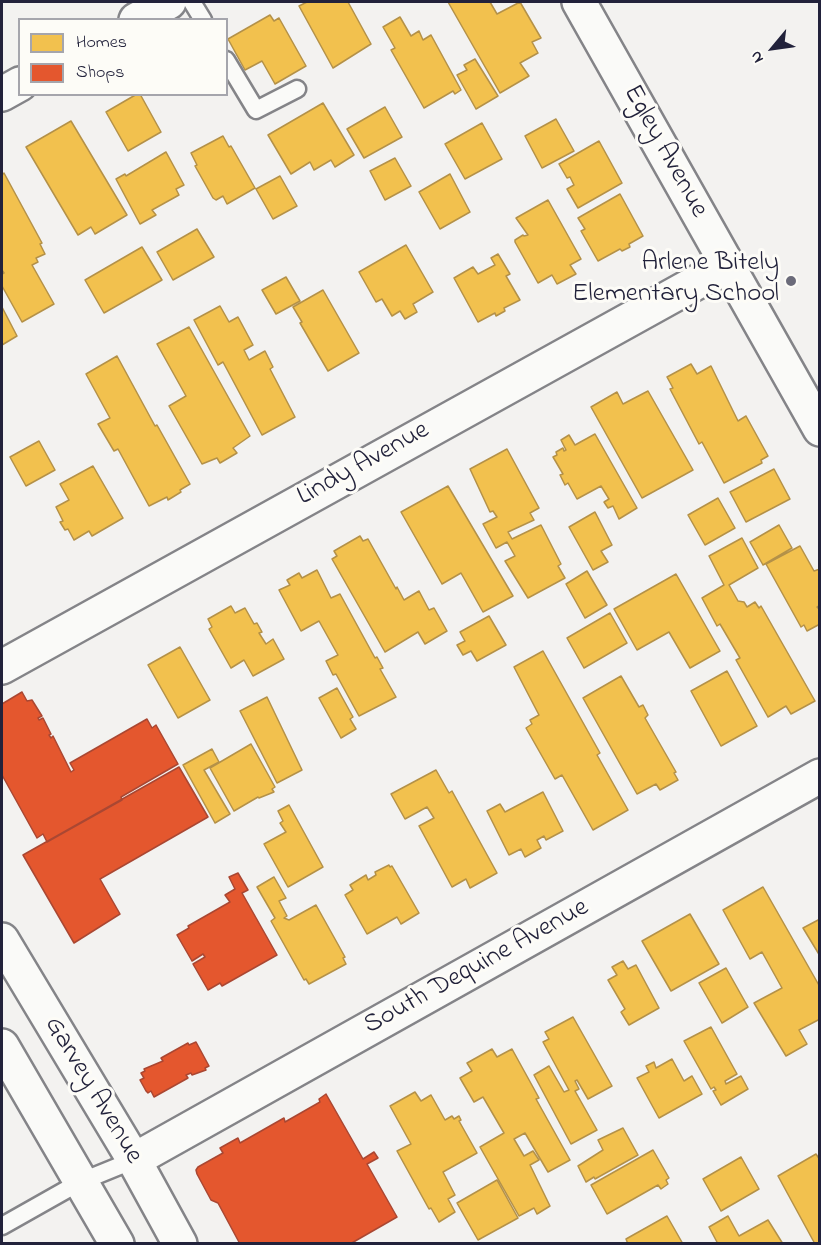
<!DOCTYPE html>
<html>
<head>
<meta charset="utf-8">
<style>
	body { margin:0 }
	#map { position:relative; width:821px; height:1245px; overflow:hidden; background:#f3f2f0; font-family:"Indie Flower",sans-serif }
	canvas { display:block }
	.frame { position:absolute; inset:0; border:3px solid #22223b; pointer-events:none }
	.legend { position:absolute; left:18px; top:18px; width:210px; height:78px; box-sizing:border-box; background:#fdfcf7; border:2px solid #a5a5ac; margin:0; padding:8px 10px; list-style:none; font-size:18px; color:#22223b }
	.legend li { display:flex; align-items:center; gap:12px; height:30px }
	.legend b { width:30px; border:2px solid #a5a5ac }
	.north { position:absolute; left:743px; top:18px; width:60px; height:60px; -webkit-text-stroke:4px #fdfcf7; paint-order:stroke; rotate:241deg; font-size:16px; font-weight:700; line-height:24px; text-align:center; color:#22223b }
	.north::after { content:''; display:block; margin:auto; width:21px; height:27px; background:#22223b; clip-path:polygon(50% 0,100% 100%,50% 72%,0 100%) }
</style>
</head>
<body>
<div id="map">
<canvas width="821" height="1245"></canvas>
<div class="frame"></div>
<ul class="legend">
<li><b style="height:16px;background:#f2c14e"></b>Homes</li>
<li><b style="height:16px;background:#e4572e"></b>Shops</li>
</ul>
<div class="north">N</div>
</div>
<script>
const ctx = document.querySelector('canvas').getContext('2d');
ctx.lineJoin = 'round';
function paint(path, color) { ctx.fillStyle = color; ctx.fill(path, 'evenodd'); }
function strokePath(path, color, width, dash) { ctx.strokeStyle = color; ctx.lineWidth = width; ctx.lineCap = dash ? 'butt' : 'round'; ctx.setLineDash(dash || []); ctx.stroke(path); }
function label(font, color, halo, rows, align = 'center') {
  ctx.font = font + ' "Indie Flower",sans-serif'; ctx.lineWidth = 6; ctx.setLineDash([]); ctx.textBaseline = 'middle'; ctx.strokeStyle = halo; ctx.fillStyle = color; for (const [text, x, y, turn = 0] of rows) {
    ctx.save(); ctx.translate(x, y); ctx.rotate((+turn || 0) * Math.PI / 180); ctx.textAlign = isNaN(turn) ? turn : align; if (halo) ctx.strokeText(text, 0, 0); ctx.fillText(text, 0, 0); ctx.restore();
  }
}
const homes = new Path2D(`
	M307,2H348L371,44L333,68L299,6Z
	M448,2H490L497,14L520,2L541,38L532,42L538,53L520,63L529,76L500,93Z
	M270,15L274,21L279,18L306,66L275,84L262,61L245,70L228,39Z
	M400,17L411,36L419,31L423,40L431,35L461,90L455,94L453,91L424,108L391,50L395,48L383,27Z
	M475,59L498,96L476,109L457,75L467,70L464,65Z
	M137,94H140L161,132L128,151L106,112Z
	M323,103L354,155L335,167L331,160L314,170L310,162L291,174L268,135Z
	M385,107L402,137L364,158L347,129Z
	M556,119L574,151L542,168L525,136Z
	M71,121L127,215L95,234L91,227L78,235L26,147Z
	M482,123L502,159L465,179L445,144Z
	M223,136L229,147L231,146L255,188L227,204L223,196L216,200L213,198L195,166L197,165L191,153Z
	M599,141L622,183L578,208L567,189L574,185L570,177L567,178L559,164Z
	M166,152L184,185L176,189L179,195L152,210L156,215L140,224L116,179L125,174L126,176Z
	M395,158L411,186L385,200L370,171Z
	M4,173L42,243L40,244L45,254L36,258L38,262L32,265L54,304L22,322L2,286V274L4,273L2,270V175Z
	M450,174L470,212L440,229L419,192Z
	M280,176L297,206L273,219L256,189Z
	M620,194L643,236L629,244L630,247L622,251L620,249L598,261L581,231L585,229L578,218Z
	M548,200L581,259L570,265L576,274L557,284L552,275L538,283L515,242V240L523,235L524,236L528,235L516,218Z
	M197,229L214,257L173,280L157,252Z
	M406,245L433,292L413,304L417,312L405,319L400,311L392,316L382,299L376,302L359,272Z
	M142,247L162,280L104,313L85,280Z
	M498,254L510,274L506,276L520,300L504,308L505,311L496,316L495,313L478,322L454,278L473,267L478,274L495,265L491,258Z
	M286,277L300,301L276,314L262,290Z
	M323,290L359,353L328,371L300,323L302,322L293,307Z
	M220,306L229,322L238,317L253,345L244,350L249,360L265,351L273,367L270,369L295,417L262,435L223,362L218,365L194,320Z
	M2,307L17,336L2,345Z
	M189,327L250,436L233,448L237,453L220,463L217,458L202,464L169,406L186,396L157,344Z
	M117,356L155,426L157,425L190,484L180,490L181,492L168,500L167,497L149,506L118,449L114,451L98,424L110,418L86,374Z
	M691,364L697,374L711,366L738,421L746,416L768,456L761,460L762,463L724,483L702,442L699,444L670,389L673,388L667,377Z
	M648,391L693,470L642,498L591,407L617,392L623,404Z
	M595,434L637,508L619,519L613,506L608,508L604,502L609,499L601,486L577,499L568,483L565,485L560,475L563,474L553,457L557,455L556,452L563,448L564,451L566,450L561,440L569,435L575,445Z
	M39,441L55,470L26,486L10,457Z
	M507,449L539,508L530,513L534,520L508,532L512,539L541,525L561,564L558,566L565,578L528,598L505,561L515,556L507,542L496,548L483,524L497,517L493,511L490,512L470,469Z
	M93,466L123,518L92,536L89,531L74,540L68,529L65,530L60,522L63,521L56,507L69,500L60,484Z
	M774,469L790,499L746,522L730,492Z
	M448,486L513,596L483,612L461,573L442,584L401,512Z
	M718,498L735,528L705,545L688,515Z
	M595,512L612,545L601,551L608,562L593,570L569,527Z
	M779,525L792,548L763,565L750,542Z
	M360,536L363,541L368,539L396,589L397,587L404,600L419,591L429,610L434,608L447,631L425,644L418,632L385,652L332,559L337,556L334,551Z
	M742,538L758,568L729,585L738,601L744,602L747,607L755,602L759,608L761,606L815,701L791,714L786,706L768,717L736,660L740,658L720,624L717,626L702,598L724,585L709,556Z
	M800,546L814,571L820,569V605L817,607L820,610V624L807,631L804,625L801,627L766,564Z
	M317,570L331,598L340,594L375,658L377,657L383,668L380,669L396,697L359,716L336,674L333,675L326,661L338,655L319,621L301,631L279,590L290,585L287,580L299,573L302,578Z
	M587,571L607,605L585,618L566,584Z
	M676,574L720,651L690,668L669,632L637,650L614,609Z
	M231,606L235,613L245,608L254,624L257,623L262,632L259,633L266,644L273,639L284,659L253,676L244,660L231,668L209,629L212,627L208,619Z
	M610,613L627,643L584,668L567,638Z
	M489,616L506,645L477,661L471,651L463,655L457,645L465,641L460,632Z
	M180,647L210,700L178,718L148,665Z
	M543,651L600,753L597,755L628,810L593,830L562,775L555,779L526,728L532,724L530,720L539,715L514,667Z
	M727,671L757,726L721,746L691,691Z
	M621,676L639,707L643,705L648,715L645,718L676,772L674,773L678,780L660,790L656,784L637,794L583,698Z
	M337,688L353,717L350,719L356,729L341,738L319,698Z
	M267,697L302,770L277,783L240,711Z
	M251,744L275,787L272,789L274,792L259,798L258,797L234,811L210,768Z
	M212,749L219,762L204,770L230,814L215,823L183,765Z
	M436,770L449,793L452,791L497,873L470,888L466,879L452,887L419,826L434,818L427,807L405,819L391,794Z
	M543,792L563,831L546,840L544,836L537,840L541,848L525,857L521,849L509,855L487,811L500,804L505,812Z
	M289,805L323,867L288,887L264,844L286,832L280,823L283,821L278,811Z
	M389,865L390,867L392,866L419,913L401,924L397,917L367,934L345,895L353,890L350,885L366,875L368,880L376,875L375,872Z
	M274,877L286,898L279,901L287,916L284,918L289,920L316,905L345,957L343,958L346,964L309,984L306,979L304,980L271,921L275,918L257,887Z
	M763,887L820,987V1019L799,1030L807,1044L786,1056L754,1003L782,988L762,952L750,959L723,910Z
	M690,914L719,964L671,991L642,941Z
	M820,919V956L803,928Z
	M623,961L628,969L636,965L659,1008L629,1025L621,1012L625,1009L608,980L617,975L612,967Z
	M726,968L748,1007L722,1023L699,983Z
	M573,1017L612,1086L588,1099L577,1080L575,1081L579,1089L575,1091L597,1130L571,1144L534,1075L549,1066L564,1092L569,1090L543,1042L549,1039L545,1032Z
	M711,1027L737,1074L725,1081L726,1084L741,1076L748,1089L721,1105L713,1091L716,1090L714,1087L711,1089L684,1041Z
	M492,1049L497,1057L512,1049L539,1098L536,1099L570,1160L548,1172L525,1133L514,1139L524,1156L533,1151L539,1160L530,1165L550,1206L537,1214L534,1208L519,1216L480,1147L504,1133L483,1097L474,1102L460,1078L472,1071L467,1063Z
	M672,1059L684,1081L692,1076L702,1094L659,1118L637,1078L649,1072L646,1066L654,1062L656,1068Z
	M415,1092L421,1101L431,1095L445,1120L452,1116L454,1119L459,1116L461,1120L459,1121L477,1153L443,1172L455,1195L448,1199L455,1212L439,1222L431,1208L429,1209L397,1151L411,1144L390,1106Z
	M623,1128L638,1155L595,1179L594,1177L586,1182L578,1166L603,1150L598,1140Z
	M653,1150L669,1178L666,1180L668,1184L661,1189L658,1185L607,1214L591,1185Z
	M816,1154L820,1160V1244H815L778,1176Z
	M741,1157L759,1189L721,1211L703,1179Z
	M497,1180L518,1218L478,1240L457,1203Z
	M667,1216L683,1244H628L626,1239Z
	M728,1216L739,1236L768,1220L783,1244H718L709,1227Z`);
paint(homes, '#f2c14e');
strokePath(homes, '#b49148', 1.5);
const shops = new Path2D(`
	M22,692L27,701L32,700L42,716L38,718L39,720L43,718L51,734L49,735L51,738L53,736L71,772L74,770L70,763L147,719L152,728L156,725L178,764L121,797L122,800L47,842L43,834L37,838L2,775V704Z
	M179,767L208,817L100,879L120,914L74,943L23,855Z
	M238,873L248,890L242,893L277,955L222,986L220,983L208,990L193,964L205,957L203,954L192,961L177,935L189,928L188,926L230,902L225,895L235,889L229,877Z
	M196,1042L209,1066L205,1068L206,1070L192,1075L191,1073L186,1075L188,1078L154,1097L151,1091L148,1093L146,1091L140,1080L144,1078L141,1073L145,1071L144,1069L163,1061L161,1058L188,1043L189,1045Z
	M326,1094L363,1159L374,1152L378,1158L367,1164L397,1217L350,1244H240L218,1203L211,1200L197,1174L196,1170L198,1167L223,1153L220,1148L238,1138L240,1143L284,1118L285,1122L320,1102L319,1099Z`);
paint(shops, '#e4572e');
strokePath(shops, '#aa4732', 1.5);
const lane = new Path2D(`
	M192,2L203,20
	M226,60L256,110L297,89
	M2,1226L80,1182L134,1160`);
const street = new Path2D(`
	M579,2L820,429
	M136,20L169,2
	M2,94L20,84
	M2,667L728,265
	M134,1160L820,776`);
const primary = new Path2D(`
	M2,940L134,1160L180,1244
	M2,1046L117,1244`);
strokePath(lane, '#848488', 21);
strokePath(street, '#848488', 38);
strokePath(primary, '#848488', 38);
strokePath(lane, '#fafaf8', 16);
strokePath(street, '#fafaf8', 33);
strokePath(primary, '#fafaf8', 33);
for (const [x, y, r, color] of [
	[791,281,6,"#6b6b7a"]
]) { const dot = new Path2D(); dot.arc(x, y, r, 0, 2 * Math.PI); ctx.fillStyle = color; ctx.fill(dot); strokePath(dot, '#fdfcf7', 2); }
label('27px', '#22223b', '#fdfcf7', [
	["Egley Avenue",664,152,61],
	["Lindy Avenue",364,465,-29],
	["South Dequine Avenue",477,968,-29],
	["Garvey Avenue",92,1091,59]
]);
label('27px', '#22223b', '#fdfcf7', [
	["Arlene Bitely",779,265],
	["Elementary School",779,296]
], 'right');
</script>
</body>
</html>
